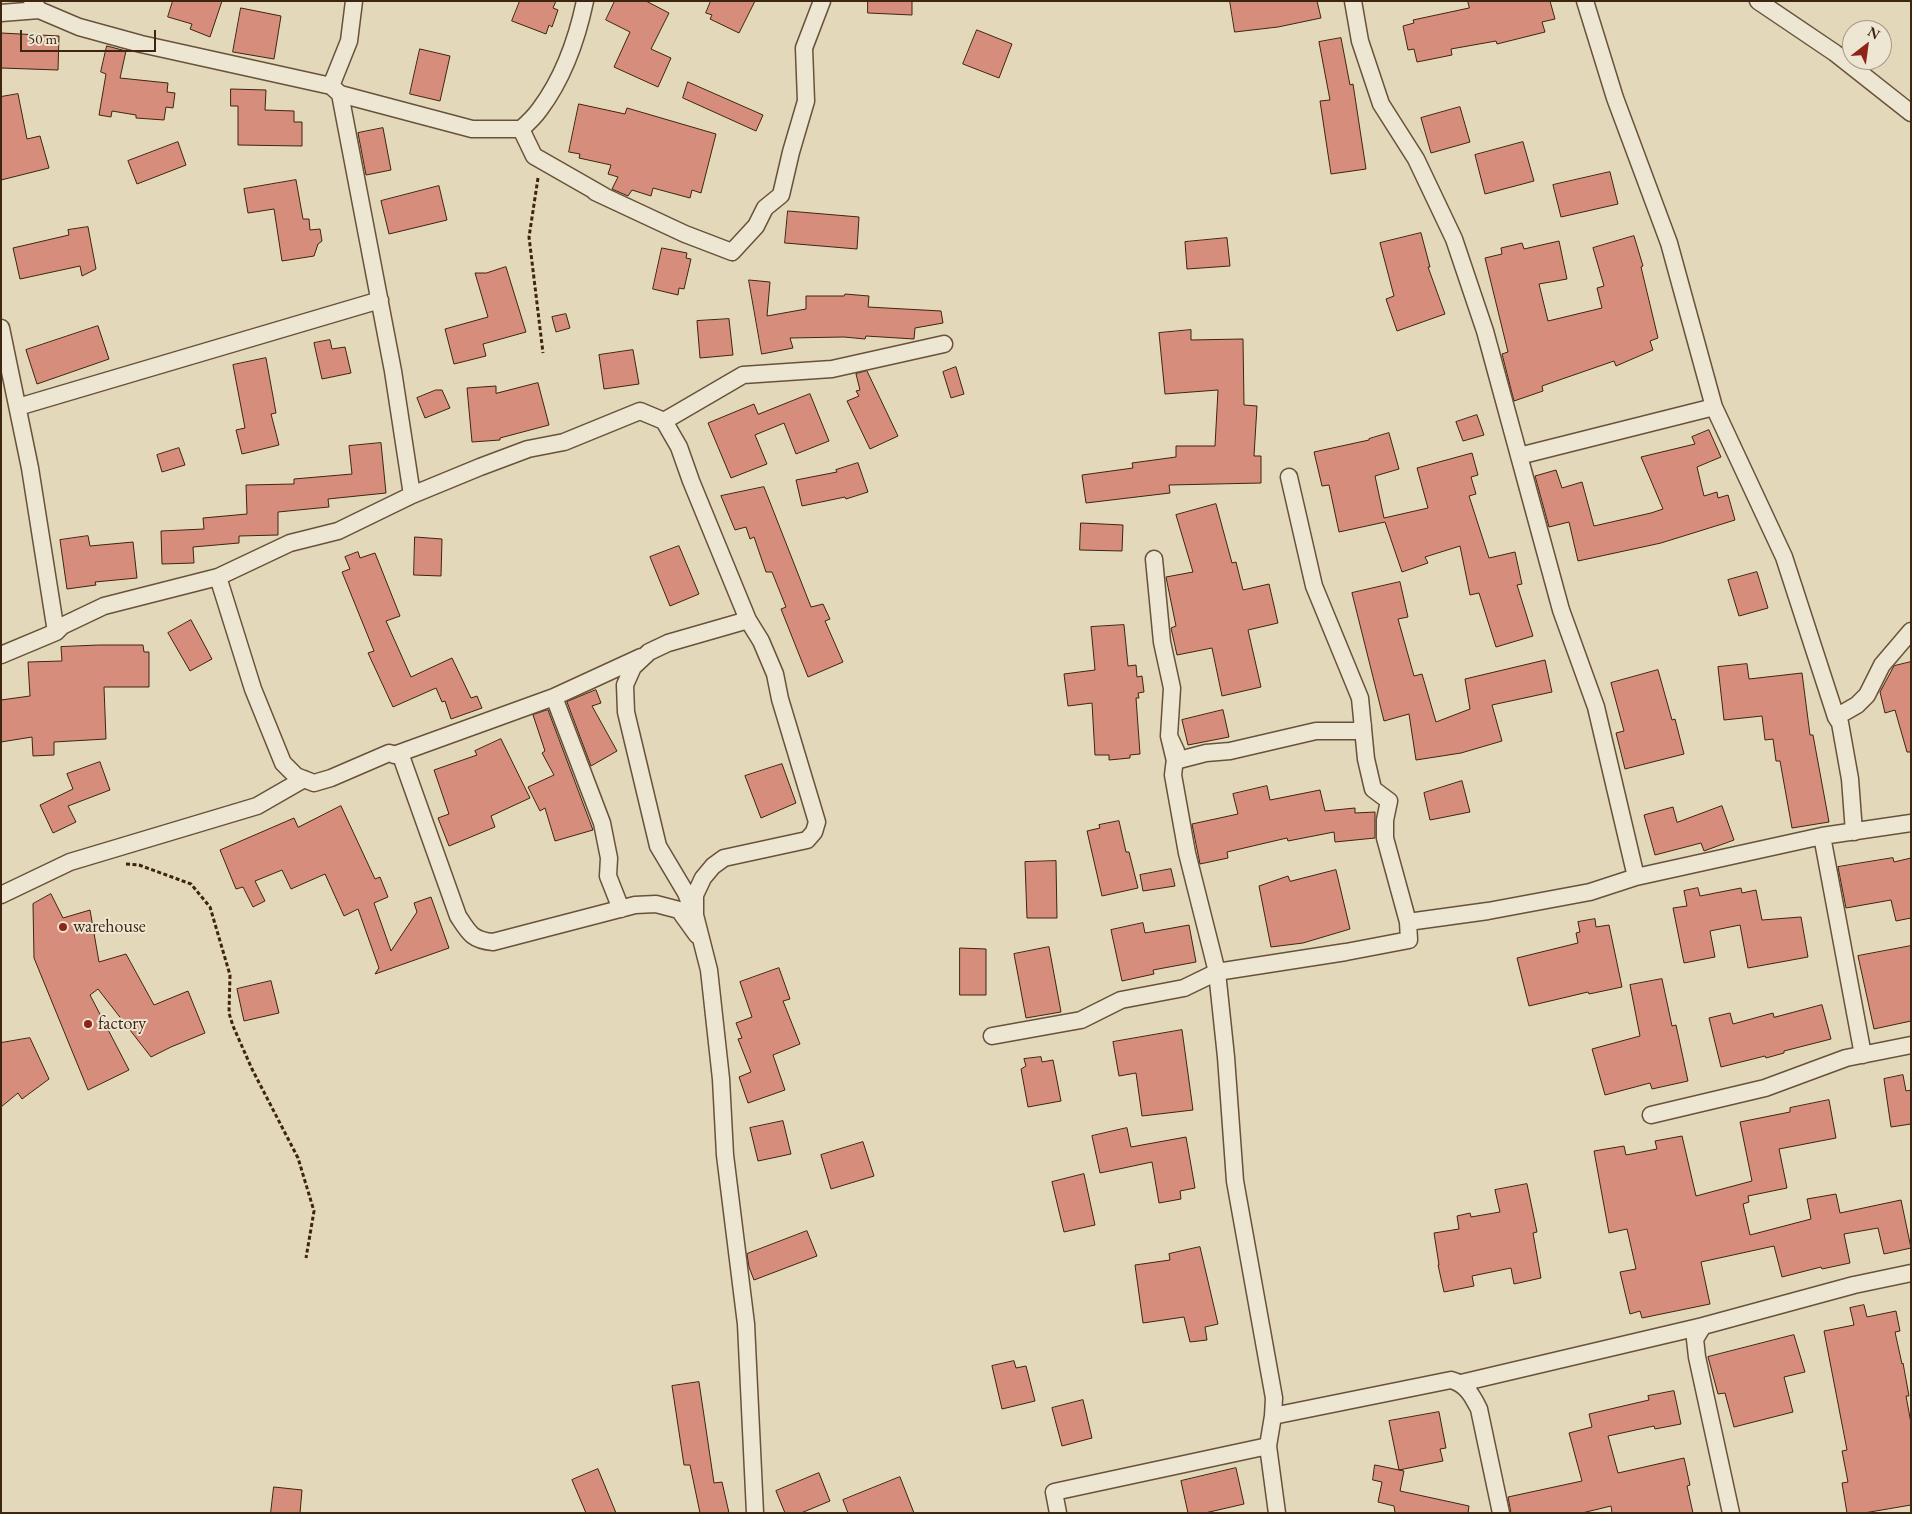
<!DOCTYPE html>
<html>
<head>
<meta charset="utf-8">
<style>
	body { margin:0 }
	#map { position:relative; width:1912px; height:1514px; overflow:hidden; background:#e4d8ba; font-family:"EB Garamond",serif }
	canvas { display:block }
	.frame { position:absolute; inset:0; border:2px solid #3e250f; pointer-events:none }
	.north { position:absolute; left:1842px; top:20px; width:50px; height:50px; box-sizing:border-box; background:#ede6d2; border:1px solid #a79984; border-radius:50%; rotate:30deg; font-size:14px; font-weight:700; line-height:20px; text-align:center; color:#3e250f }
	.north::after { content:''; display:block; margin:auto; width:18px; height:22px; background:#8f2418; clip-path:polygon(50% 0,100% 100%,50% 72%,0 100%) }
	.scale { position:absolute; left:20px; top:30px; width:136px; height:22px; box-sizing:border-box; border:2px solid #3e250f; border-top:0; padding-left:6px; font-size:15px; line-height:18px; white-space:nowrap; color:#3e250f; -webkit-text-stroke:4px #ede6d2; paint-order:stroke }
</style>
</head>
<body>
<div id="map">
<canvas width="1912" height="1514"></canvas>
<div class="frame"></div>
<div class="north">N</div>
<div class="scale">50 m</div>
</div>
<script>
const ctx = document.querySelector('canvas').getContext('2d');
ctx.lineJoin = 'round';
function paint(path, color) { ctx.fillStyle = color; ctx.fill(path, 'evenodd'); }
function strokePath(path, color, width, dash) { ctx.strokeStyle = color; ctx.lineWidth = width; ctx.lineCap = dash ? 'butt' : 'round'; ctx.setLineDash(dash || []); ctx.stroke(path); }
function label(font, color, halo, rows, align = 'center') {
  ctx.font = font + ' "EB Garamond",serif'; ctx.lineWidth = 4; ctx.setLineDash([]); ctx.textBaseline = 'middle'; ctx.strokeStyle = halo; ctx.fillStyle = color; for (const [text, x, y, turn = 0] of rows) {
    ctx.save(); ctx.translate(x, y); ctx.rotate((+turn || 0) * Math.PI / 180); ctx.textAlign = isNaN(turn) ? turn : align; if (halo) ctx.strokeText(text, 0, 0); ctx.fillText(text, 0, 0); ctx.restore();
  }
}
const building = new Path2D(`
	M173,1H222L210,37L190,29L192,24L168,17Z
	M520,1H556L553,8L558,10L552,27L549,25L546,34L512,21Z
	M615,1H646L669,13L651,49L671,58L658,87L614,67L630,32L606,20Z
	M711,1H755L739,33L710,19L712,15L706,13Z
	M868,1H912V15L868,13Z
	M1230,1H1317L1321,18L1278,27L1235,32Z
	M1468,1H1550L1555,19L1542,22L1545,32L1497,44L1496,41L1451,49L1452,55L1417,62L1414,49L1408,50L1403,26L1414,23L1413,20L1469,8Z
	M241,8L281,16L274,59L233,52Z
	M977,30L1012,44L999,78L963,64Z
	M1,33L59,36L58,70L1,68Z
	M1341,38L1350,85L1353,84L1366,169L1331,174L1320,101L1330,100L1319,42Z
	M107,46L126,51L120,78L168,83L167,92L175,93L173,108L166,107L164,120L136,118V115L112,111L111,117L99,115L106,74L101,72Z
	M420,49L450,56L440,101L410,94Z
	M688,82L763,115L756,131L683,98Z
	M231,89L266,90L265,110L294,111V122H302V146L238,145V106H231Z
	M18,94L27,139L40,136L49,168L1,180V97Z
	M579,104L625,114L627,108L716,134L701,193L692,190L690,198L653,188L651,196L632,190L628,196L612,189L618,177L608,174L611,165L579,158L580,154L569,152Z
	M1460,107L1470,142L1431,153L1421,118Z
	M383,128L391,170L366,175L358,133Z
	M178,142L186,165L137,184L128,161Z
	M1523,142L1534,181L1485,194L1475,155Z
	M1610,172L1618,204L1561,217L1553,185Z
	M296,180L303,219H309L310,230L320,229L322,241L318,244L314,256L282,261L274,209L248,213L244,189Z
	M439,186L447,220L389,234L381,201Z
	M788,211L859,217L857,249L785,243Z
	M88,227L96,269L82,276L80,266L20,279L13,248L69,235L68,230Z
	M1421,233L1430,267H1428L1445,314L1397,331L1386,299L1394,296L1380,243Z
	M1634,236L1643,266L1641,267L1658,338L1650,341L1653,350L1616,366L1614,361L1542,386L1543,391L1514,401L1502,354L1508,352L1485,258L1502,254L1501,248L1522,243L1524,249L1559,241L1567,279L1539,284L1548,321L1602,308L1597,288L1604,286L1593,248Z
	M1227,238L1230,266L1187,269L1185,242Z
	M662,248L687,253L686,258L691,259L684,289L679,288L678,295L653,289Z
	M506,267L526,332L483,344L486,356L454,364L445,329L488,317L475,273H486Z
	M749,280L770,282L767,316L806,309V296H844L845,294L869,296L868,307L941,311L943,323L915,328L914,339L866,336L865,339L844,337L790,338L793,348L762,354Z
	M566,314L570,328L556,332L552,317Z
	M729,319L733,355L700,358L697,321Z
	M98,326L109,359L37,384L26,350Z
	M1191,330V340L1243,339L1244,405L1257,406L1254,456H1261V483L1169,485L1170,493L1086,503L1082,475L1133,468L1132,463L1176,457V446H1215L1218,390L1165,394L1159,333Z
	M330,340L332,349L345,347L351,373L322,379L314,343Z
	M633,350L639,384L604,389L599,355Z
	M266,358L276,413L271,414L279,445L242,454L236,430L245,428L233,365Z
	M956,367L964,394L951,398L943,372Z
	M867,371L898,436L870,449L847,401L859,396L856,391L860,390L856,374Z
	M538,383L549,425L500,438V440L472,442L467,388L496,386V393Z
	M436,390H442L450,408L425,418L417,398Z
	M810,394L829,441L796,454L784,423L755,435L767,464L731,478L708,423L754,404L758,414Z
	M1477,415L1484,435L1463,441L1456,422Z
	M1709,430L1721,457L1697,467L1704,496L1717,492L1718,498L1728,495L1735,520L1661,543L1578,561L1569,522L1549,527L1535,476L1556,470L1562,488L1582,482L1594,526L1651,513L1663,509L1641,457L1695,444L1692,437Z
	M1389,433L1399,469L1375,476L1384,518L1428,508L1417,468L1472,453L1478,475L1471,477L1476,494L1469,496L1489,558L1515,552L1522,584L1517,585L1533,636L1496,647L1479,593L1470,595L1460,546L1425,557L1428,563L1402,572L1385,522L1339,532L1329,485L1322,486L1314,452L1369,440V439Z
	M381,443L386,493L328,499L329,507L278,512V535L239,536V543L193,547L194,563L162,564L161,531L204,529L203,518L247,514L246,485L294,484V479L352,474L349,446Z
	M179,448L185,465L162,472L157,455Z
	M858,463L868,492L846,499L845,497L802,506L796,480L837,472L836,470Z
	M764,487L811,607L823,604L830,619L825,621L843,662L808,677L781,609L786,607L772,572H766L754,537L750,539L746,527L735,530L721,496Z
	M1216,504L1232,563L1236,562L1243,590L1269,584L1278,623L1248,630L1261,687L1222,696L1212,648L1177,655L1171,628L1176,626L1166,577L1193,572L1176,515Z
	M1081,523L1123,525L1122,551L1080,550Z
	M88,536L90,546L133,542L137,578L95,582L96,585L67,589L60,540Z
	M415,537L442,539L441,576L414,575Z
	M679,546L699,594L670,606L650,557Z
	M358,552L360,558L375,553L400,616L386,621L411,677L452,658L471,698L477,696L482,708L451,719L445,701L442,702L436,688L393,707L368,653L374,651L342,572L350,569L345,557Z
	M1757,572L1768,608L1739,616L1728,580Z
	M1400,582L1408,617L1398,619L1414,676L1422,674L1436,722L1470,709L1465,679L1545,660L1552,692L1492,705L1502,741L1461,753L1416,760L1409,714L1384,721L1352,593Z
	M191,620L212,659L190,671L168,633Z
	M1124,625L1128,666L1136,665L1137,677L1142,676L1144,692L1138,693L1139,698H1136L1140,754L1130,755V758L1109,760V755H1095L1092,703L1068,706L1064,674L1095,670L1091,627Z
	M99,645H143L144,652H149V687H104L106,739L54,742V755L33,756L32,737L1,742V700L30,696L28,662L62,661L61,647Z
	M1911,662V752H1907L1895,710L1885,713L1880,692L1894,666Z
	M1747,664L1749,679L1802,673L1810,735H1813L1829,822L1792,828L1780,761H1776L1773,739L1765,740L1762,716L1724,720L1718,667Z
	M1658,670L1672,720L1675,719L1684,754L1625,769L1616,733L1624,731L1611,683Z
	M596,690L601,703L592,706L617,751L591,766L567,702Z
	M548,710L593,830L555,841L545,808L540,811L528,787L554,775L542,753L545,751L533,715Z
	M1223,710L1229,737L1188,745L1182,720Z
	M501,739L530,798L491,816L495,827L449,846L438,818L449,814L434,770L477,755L475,751Z
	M100,762L110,790L68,806L76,822L53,833L40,805L73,789L67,774Z
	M782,764L796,803L761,818L745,776Z
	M1462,781L1470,812L1430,820L1424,793Z
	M1267,786L1270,800L1320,790L1325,811L1355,808V813L1375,812V838L1335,842L1334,832L1288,841L1287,838L1227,852L1228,858L1200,864L1192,824L1238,814L1233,794Z
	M341,806L375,879L380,877L388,897L374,903L391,951L417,912L414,903L431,897L449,948L375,974L379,968L358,909L344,916L325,874L291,889L282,870L255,881L265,901L253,907L243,887L236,889L220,850L294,818L298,827Z
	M1722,806L1734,840L1704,851L1701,843L1655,855L1644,815L1673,807L1677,822Z
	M1119,821L1126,852H1129L1138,888L1102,896L1087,831L1100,828L1099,825Z
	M1893,858L1894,862L1911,858V918L1896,921L1891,900L1846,908L1838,867Z
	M1056,861L1057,918H1027L1025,862Z
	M1171,869L1175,886L1143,891L1140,875Z
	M1336,870L1350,929L1303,943L1271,947L1259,886L1288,876L1290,881Z
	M1698,888L1700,896L1741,888L1742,893L1756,890L1762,920L1801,917L1808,957L1748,968L1740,925L1710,931L1715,957L1684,963L1673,908L1687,906L1684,891Z
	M51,894L63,918L90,910L99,962L126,954L154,1005L188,991L205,1033L171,1047L151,1057L98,989L90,995L129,1070L88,1090L34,958L33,904Z
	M1595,919L1596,927L1609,925L1622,987L1589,994L1588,992L1529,1006L1517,958L1578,943L1576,933L1580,932L1578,922Z
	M1143,923L1145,933L1189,925L1196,962L1153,970L1154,974L1122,981L1111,930Z
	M1911,946V1021L1874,1029L1858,956Z
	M1049,947L1061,1012L1026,1018L1014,954Z
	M960,948L986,949V995H960Z
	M779,968L790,999L783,1001L800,1044L773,1055L785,1090L748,1103L739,1077L751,1072L738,1039L742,1038L736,1023L752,1017L740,982Z
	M1662,979L1672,1026L1676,1025L1688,1081L1652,1089L1650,1083L1605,1095L1592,1049L1640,1036L1630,985Z
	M271,981L279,1013L244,1021L237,989Z
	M1822,1005L1831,1039L1784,1051V1053L1766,1058L1765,1056L1721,1067L1709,1018L1730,1013L1733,1024L1773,1013L1774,1017Z
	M1182,1030L1193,1110L1142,1116L1136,1073L1119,1076L1113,1042Z
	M30,1038L49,1079L22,1099L18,1093L1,1107V1043Z
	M1041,1057L1042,1062L1053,1060L1061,1101L1028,1107L1021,1069L1026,1066L1024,1059Z
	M1903,1075L1906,1091L1911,1090V1124L1891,1127L1884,1079Z
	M1829,1100L1836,1138L1779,1149L1787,1188L1748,1196L1749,1202L1743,1204L1750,1235L1811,1219L1807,1199L1836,1194L1840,1213L1901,1200L1911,1248L1884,1254L1878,1228L1844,1234L1850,1263L1822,1269L1821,1267L1782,1277L1774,1246L1701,1262L1710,1304L1642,1318L1640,1311L1630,1314L1620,1272L1636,1269L1627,1229L1609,1233L1594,1151L1624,1146L1626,1155L1657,1149L1655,1141L1682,1136L1696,1196L1752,1181L1740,1122L1790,1112V1108Z
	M783,1121L791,1154L758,1161L750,1128Z
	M1127,1128L1131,1147L1186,1137L1195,1188L1180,1191L1181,1199L1159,1203L1152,1162L1100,1173L1092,1136Z
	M863,1142L874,1176L831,1189L821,1155Z
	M1084,1174L1095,1225L1064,1232L1052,1182Z
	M1527,1184L1537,1232L1533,1233L1541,1278L1514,1284L1511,1268L1472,1276L1474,1286L1444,1292L1438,1265H1439L1434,1233L1459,1229L1457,1216L1470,1213L1471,1217L1500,1212L1495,1190Z
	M807,1231L817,1256L754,1280L749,1267L747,1254Z
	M1200,1247L1218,1324L1205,1327L1207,1340L1190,1342L1184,1317L1143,1323L1135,1265L1170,1260L1169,1254Z
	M1864,1305L1867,1317L1896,1311L1900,1331L1895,1332L1902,1364L1903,1363L1909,1396H1906L1911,1423V1505L1864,1513H1847L1842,1483L1848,1482L1842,1451L1847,1450L1824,1331L1854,1325L1850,1308Z
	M1794,1335L1805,1372L1784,1377L1793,1412L1734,1427L1725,1393L1718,1394L1708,1357Z
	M1014,1361L1016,1368L1026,1366L1035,1401L1002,1409L992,1366Z
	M699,1382L714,1483L722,1482L729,1513H700L690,1465H684L672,1386Z
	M1674,1391L1681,1424L1655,1429L1654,1426L1608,1436L1618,1473L1684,1458L1690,1485L1687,1486L1693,1513H1612L1611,1506L1582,1513H1511L1508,1497L1582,1481L1569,1433L1592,1427L1589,1414L1649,1400L1648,1396Z
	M1083,1400L1092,1438L1062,1446L1052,1408Z
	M1439,1412L1446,1448L1440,1449L1443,1461L1399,1470L1389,1421Z
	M1375,1465L1404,1471L1400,1491L1469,1506L1468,1513H1395L1394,1506L1378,1502L1382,1482L1373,1480Z
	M1236,1468L1244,1504L1205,1513H1188L1181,1481Z
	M598,1469L616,1513H586L572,1480Z
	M819,1473L830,1501L801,1513H785L776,1491Z
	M900,1477L914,1513H848L843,1500Z
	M274,1487L302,1490L300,1513H271Z`);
paint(building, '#d68d7b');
strokePath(building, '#3e250f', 1);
const street = new Path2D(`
	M32,1L39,10L79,27L141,44L331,86L340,94L393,371L412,495
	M585,1C577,39 563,78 540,109C535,116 528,123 521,129L534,156L604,196
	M1353,1L1360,41L1381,104L1416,159L1454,239L1485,331L1561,610L1596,707L1636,877
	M1585,1L1615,98L1669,243L1714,407L1784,557L1836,717L1840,723L1850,779L1854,832
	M1758,1L1835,53L1911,113
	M1,13L39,10
	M331,86L349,41L354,1
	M340,94L472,129H521
	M595,192L685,234L732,252L756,226L765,208L781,195L791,152L806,101L804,48L822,1
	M1,328L30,468L56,632
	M18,407L380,300
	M664,421L743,375L832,369L944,344
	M1519,456L1714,407
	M1289,477L1314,586L1360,698L1366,759L1373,789L1389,801L1385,820V838L1408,922
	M1154,559L1162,642L1172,688L1169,736L1175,761L1206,753L1230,751L1316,731H1357L1363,725
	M218,577L253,689L283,763L296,776L314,783L331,778L389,753L401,756L458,916C469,933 472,940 493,942L635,905L656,904L679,910L697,935
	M1,655L56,632L62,626L104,606L218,577L290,543L338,531L412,495L480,467L528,449L564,442L640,411L664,421L679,447L691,481L748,620L761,641L775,674L780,699L817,822L814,832L807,840L724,858L713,866L703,878L695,895V915L709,970L721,1079L725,1155L746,1324L755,1513
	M554,697L602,823L609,858L608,876L621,909
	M1836,717L1857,705L1867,695L1882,665L1911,631
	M394,755L554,697L641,657
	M1822,836L1863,1055
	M1,895L70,862L257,806L304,779
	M693,911L686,893L658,846L626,712L625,685L633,667L649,652L668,643L748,620
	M992,1036L1081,1020L1121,1000L1184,988L1217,972L1187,853L1173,775L1176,751L1169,736
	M1651,1115L1765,1088L1846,1058L1911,1045
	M1461,1383L1703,1326
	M1273,1416L1451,1380C1466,1384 1472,1395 1479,1409L1501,1513
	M1058,1513L1054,1492L1268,1446
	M1277,1513L1268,1446L1273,1416L1274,1398L1235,1181L1226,1057L1217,972L1346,952L1409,940L1408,922L1488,911L1590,892L1636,877L1822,836L1911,823
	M1731,1513L1697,1357L1695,1339L1703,1326L1854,1285L1911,1273`);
strokePath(street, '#68523a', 19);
strokePath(new Path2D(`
	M538,178L529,237L543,353
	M126,864L139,865L191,884L210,907L230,975L229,1013L233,1026L252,1069L298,1158L314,1211L306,1258`), '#3e250f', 3, [4, 2.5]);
strokePath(street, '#ede6d2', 16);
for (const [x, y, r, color] of [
	[63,927,5,"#8f2418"],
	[88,1024,5,"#8f2418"]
]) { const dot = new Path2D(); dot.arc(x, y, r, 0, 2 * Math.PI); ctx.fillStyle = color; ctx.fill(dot); strokePath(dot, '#ede6d2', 2); }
label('18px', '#3e250f', '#ede6d2', [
	["warehouse",73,927],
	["factory",98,1024]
], 'left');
</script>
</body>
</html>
